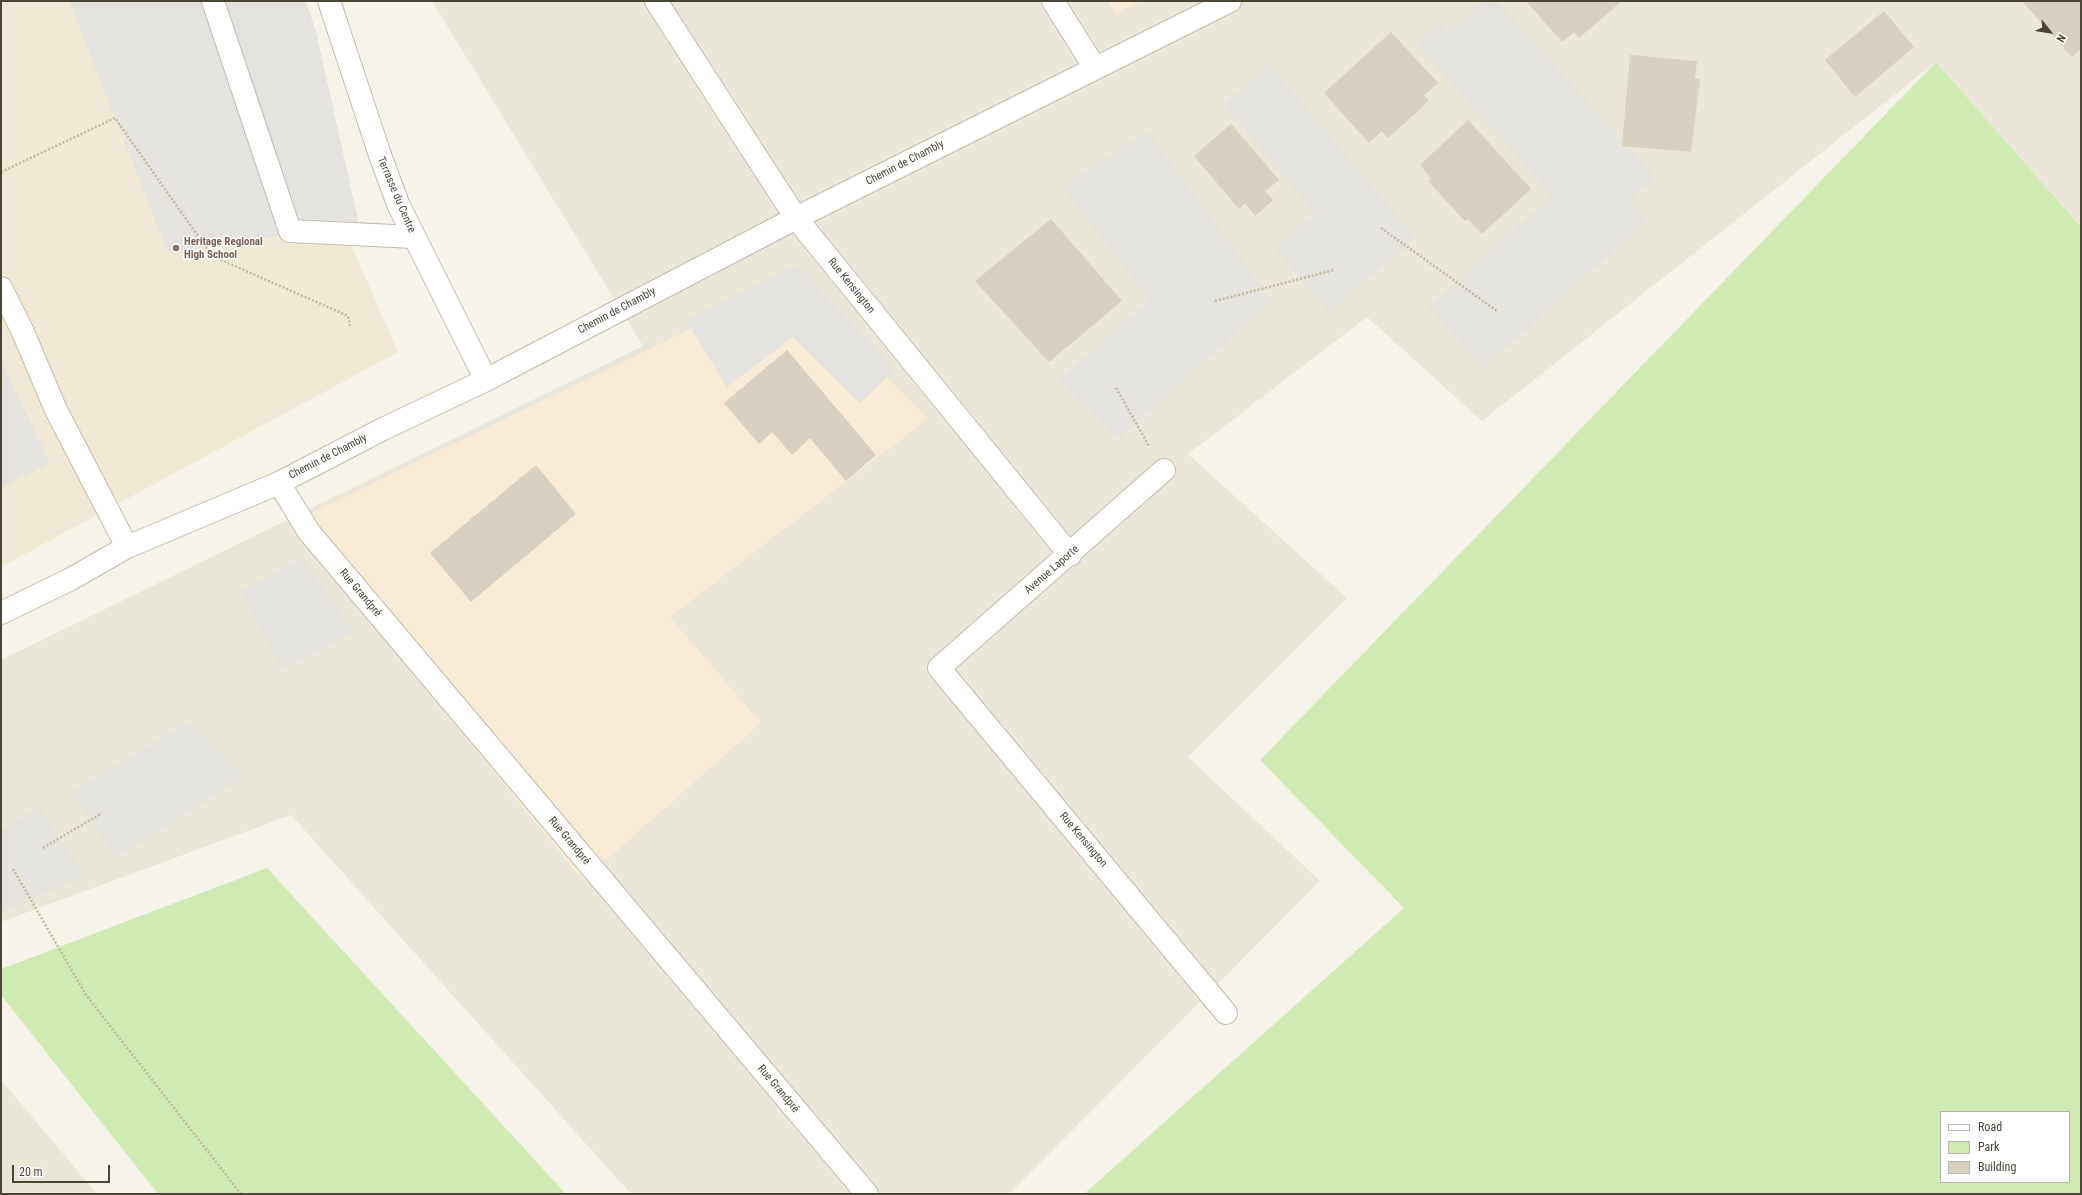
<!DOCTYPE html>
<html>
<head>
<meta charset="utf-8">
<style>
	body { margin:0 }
	#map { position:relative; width:2082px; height:1195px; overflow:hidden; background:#f6f3eb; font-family:"Roboto Condensed",sans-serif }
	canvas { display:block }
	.frame { position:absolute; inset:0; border:2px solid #4b4538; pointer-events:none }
	.legend { position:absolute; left:1940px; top:1111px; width:130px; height:72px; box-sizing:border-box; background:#fff; border:1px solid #b7b5af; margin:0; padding:5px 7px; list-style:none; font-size:12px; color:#4b4538 }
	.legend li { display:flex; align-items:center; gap:8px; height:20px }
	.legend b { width:20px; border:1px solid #b7b5af }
	.north { position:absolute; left:2030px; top:12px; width:40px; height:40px; -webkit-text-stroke:3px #fff; paint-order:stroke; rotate:120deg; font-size:11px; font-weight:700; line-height:16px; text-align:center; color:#4b4538 }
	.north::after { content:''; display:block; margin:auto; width:14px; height:18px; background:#4b4538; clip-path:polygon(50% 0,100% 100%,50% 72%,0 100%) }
	.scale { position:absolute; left:12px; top:1165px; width:98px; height:18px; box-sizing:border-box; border:2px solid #4b4538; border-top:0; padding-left:5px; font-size:12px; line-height:14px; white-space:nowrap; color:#4b4538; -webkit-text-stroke:3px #fff; paint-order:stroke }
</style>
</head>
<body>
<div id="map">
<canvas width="2082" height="1195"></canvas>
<div class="frame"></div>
<ul class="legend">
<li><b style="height:5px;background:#fff"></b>Road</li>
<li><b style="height:11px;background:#cfebb3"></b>Park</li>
<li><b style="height:11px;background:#d8d0c0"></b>Building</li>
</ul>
<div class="north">N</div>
<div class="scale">20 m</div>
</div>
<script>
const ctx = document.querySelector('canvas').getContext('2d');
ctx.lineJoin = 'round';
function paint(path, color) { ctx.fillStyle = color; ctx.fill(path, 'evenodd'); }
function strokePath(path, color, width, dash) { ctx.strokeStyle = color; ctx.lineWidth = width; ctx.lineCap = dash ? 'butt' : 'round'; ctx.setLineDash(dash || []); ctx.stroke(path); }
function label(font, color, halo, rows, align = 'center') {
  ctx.font = font + ' "Roboto Condensed",sans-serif'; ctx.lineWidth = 3; ctx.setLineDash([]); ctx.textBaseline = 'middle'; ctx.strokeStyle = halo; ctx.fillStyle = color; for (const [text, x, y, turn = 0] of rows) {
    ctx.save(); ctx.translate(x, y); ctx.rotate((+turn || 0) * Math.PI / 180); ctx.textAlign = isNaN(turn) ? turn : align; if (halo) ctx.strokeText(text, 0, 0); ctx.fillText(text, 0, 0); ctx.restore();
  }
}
paint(new Path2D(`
	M432,1H2081V227L1936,62L1482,421L1367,317L1188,454L1347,598L1188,757L1320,881L1009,1194H631L291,815L1,922V660L643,346Z
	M1,1080L97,1194H1Z`), '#eae6d9');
paint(new Path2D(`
	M1107,1H1141L1116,14Z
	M794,279L928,419L670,617L761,723L583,881L290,523Z`), '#f8ecd6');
paint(new Path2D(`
	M1,1H260L306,143L398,352L1,567Z`), '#f0e9d5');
paint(new Path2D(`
	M1936,62L2081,227V1194H1084L1404,908L1260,760ZM1941,1112H2069V1182H1941Z
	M267,868L566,1194H158L1,995V969Z`), '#cfebb3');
paint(new Path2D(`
	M69,1H306L316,32L359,224L168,253Z
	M1485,1H1497L1655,177L1629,201L1647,221L1484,368L1428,307L1552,195L1416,44L1439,23L1449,34Z
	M1269,64L1416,238L1329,312L1275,248L1315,213L1223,104Z
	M1147,131L1272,301L1119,439L1058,380L1149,300L1062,186Z
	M796,265L895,369L860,403L793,337L727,387L686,321Z
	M1,362L50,463L1,488Z
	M302,558L354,632L282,670L241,591Z
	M189,722L244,777L116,858L71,792Z
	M39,806L84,875L3,913L1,909V831Z`), '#e5e3df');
paint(new Path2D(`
	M1526,1H1622L1579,38L1574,32L1562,42Z
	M2022,1H2081V49L2072,57Z
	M1884,11L1914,47L1855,97L1825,60Z
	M1391,32L1438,83L1424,95L1429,101L1388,138L1382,131L1369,143L1324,93Z
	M1630,55L1697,61L1695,78L1700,79L1691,152L1622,146Z
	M1468,120L1531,189L1482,234L1468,219L1465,221L1428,181L1431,178L1420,165Z
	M1231,124L1279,180L1265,191L1273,200L1255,216L1245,203L1239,209L1194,156Z
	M1051,219L1122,301L1049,362L975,281Z
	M787,350L876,455L846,481L810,438L792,455L772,432L759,444L724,403Z
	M536,465L576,514L471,602L430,553Z`), '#d8d0c0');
const minor = new Path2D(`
	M213,1L290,231L414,237
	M329,1L380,155L398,204L486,380
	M656,1L796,218L1070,555
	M1053,1L1095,68
	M1,288L23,332L56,410L127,547
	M1164,470L939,668L1226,1013
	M279,483L309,532L867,1194
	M1,613L71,579L127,547L279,483L383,429L486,380L796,218L1230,1`);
strokePath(minor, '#c2bcad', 24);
strokePath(new Path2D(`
	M1,172L115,118L212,256L348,316L350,326
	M1381,228L1497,311
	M1215,301L1334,270
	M1116,388L1149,446
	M43,848L102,813
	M13,869L86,995L241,1194`), '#c5b99d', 2.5, [2, 2]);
strokePath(minor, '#fff', 22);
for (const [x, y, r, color] of [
	[176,248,4,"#8d6e63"]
]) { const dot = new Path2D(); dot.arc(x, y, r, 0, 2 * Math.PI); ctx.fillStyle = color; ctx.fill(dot); strokePath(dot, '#fff', 1.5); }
label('11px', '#4b4538', '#fff', [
	["Chemin de Chambly",905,163,-27],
	["Terrasse du Centre",396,195,67],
	["Rue Kensington",851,286,51],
	["Chemin de Chambly",617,311,-28],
	["Chemin de Chambly",328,457,-27],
	["Avenue Laporte",1052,570,-41],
	["Rue Grandpré",360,593,50],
	["Rue Kensington",1083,840,50],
	["Rue Grandpré",569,841,50],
	["Rue Grandpré",778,1089,50]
]);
label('bold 11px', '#785e54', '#fff', [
	["Heritage Regional",184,242],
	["High School",184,255]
], 'left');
</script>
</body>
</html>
